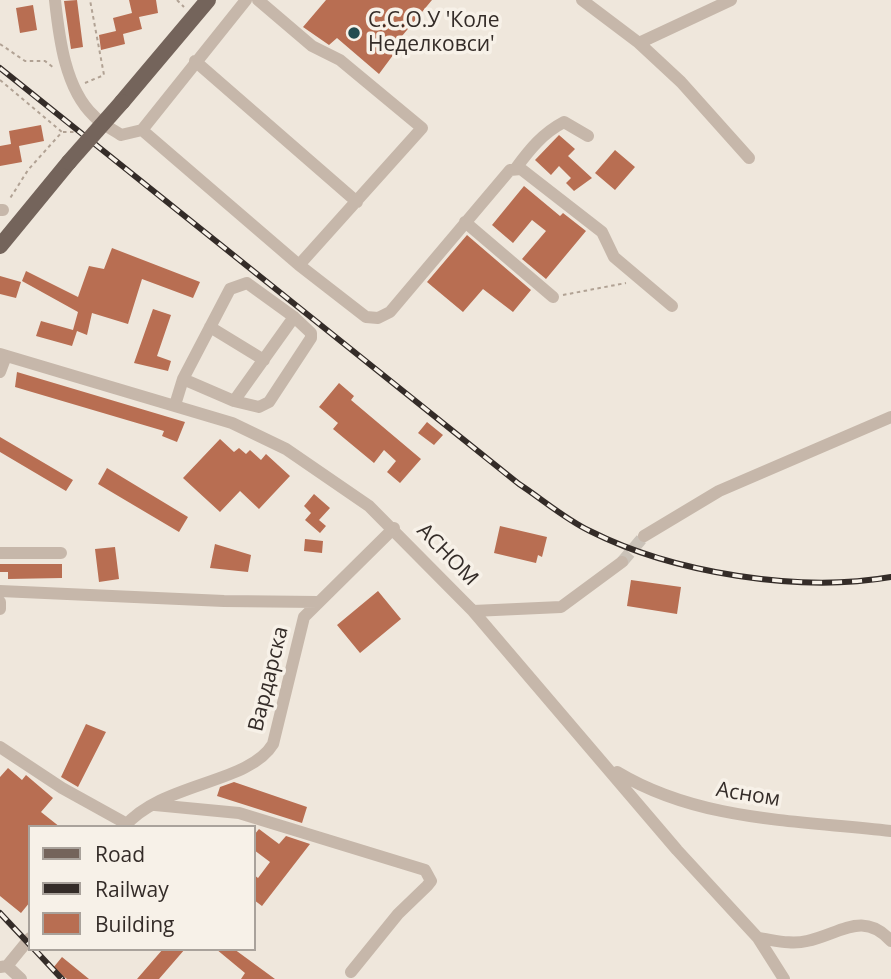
<!DOCTYPE html>
<html>
<head>
<meta charset="utf-8">
<style>
	body { margin:0 }
	#map { position:relative; width:891px; height:979px; overflow:hidden; background:#efe7dc; font-family:"Open Sans",sans-serif }
	canvas { display:block }
	.legend { position:absolute; left:28px; top:825px; width:228px; height:126px; box-sizing:border-box; background:#f7f1e8; border:2px solid #a9a29b; margin:0; padding:9px 12px; list-style:none; font-size:21px; color:#342c28 }
	.legend li { display:flex; align-items:center; gap:14px; height:35px }
	.legend b { width:35px; border:2px solid #a9a29b }
</style>
</head>
<body>
<div id="map">
<canvas width="891" height="979"></canvas>
<ul class="legend">
<li><b style="height:9px;background:#74645b"></b>Road</li>
<li><b style="height:9px;background:#342c28"></b>Railway</li>
<li><b style="height:19px;background:#b86e52"></b>Building</li>
</ul>
</div>
<script>
const ctx = document.querySelector('canvas').getContext('2d');
ctx.lineJoin = 'round';
function paint(path, color) { ctx.fillStyle = color; ctx.fill(path, 'evenodd'); }
function strokePath(path, color, width, dash) { ctx.strokeStyle = color; ctx.lineWidth = width; ctx.lineCap = dash ? 'butt' : 'round'; ctx.setLineDash(dash || []); ctx.stroke(path); }
function label(font, color, halo, rows, align = 'center') {
  ctx.font = font + ' "Open Sans",sans-serif'; ctx.lineWidth = 7; ctx.setLineDash([]); ctx.textBaseline = 'middle'; ctx.strokeStyle = halo; ctx.fillStyle = color; for (const [text, x, y, turn = 0] of rows) {
    ctx.save(); ctx.translate(x, y); ctx.rotate((+turn || 0) * Math.PI / 180); ctx.textAlign = isNaN(turn) ? turn : align; if (halo) ctx.strokeText(text, 0, 0); ctx.fillText(text, 0, 0); ctx.restore();
  }
}
paint(new Path2D(`
	M77,0L83,47L71,49L64,1Z
	M129,0H156L158,13L139,17L142,29L123,34L125,44L101,50L99,35L116,31L113,18L132,13Z
	M326,0H432L402,36L405,39L379,74L337,38L329,45L303,27Z
	M33,5L37,30L20,33L16,8Z
	M41,125L44,141L19,146L22,162L0,166V146L11,144L9,131Z
	M559,135L575,149L568,156L592,178L574,191L566,183L571,178L559,166L551,175L535,160Z
	M615,150L635,167L615,190L595,173Z
	M524,186L560,216L563,213L586,231L546,279L522,259L546,231L532,220L513,243L492,225Z
	M467,235L531,290L513,312L483,289L463,312L427,282Z
	M112,248L200,282L193,298L142,279L128,324L92,313L87,335L77,331L72,346L36,336L41,321L73,330L78,312L22,281L26,271L78,297L89,266L104,269Z
	M0,276L21,282L16,298L0,294Z
	M153,309L171,315L157,356L171,361L168,371L134,363Z
	M17,372L185,422L177,442L162,436L164,431L15,387Z
	M339,383L354,396L351,400L421,459L400,483L387,472L396,461L384,450L374,463L333,429L338,423L319,407Z
	M427,422L443,435L434,445L418,433Z
	M0,437L73,480L66,491L0,452Z
	M220,439L234,452L239,448L246,454L250,450L261,460L266,454L290,476L259,509L240,491L220,512L183,478Z
	M107,468L188,517L179,532L98,484Z
	M314,494L330,508L319,520L326,526L320,533L305,520L311,513L304,506Z
	M500,526L547,537L542,557L538,555L536,563L494,553Z
	M305,539L323,541L322,553L304,551Z
	M215,544L251,555L248,572L210,568Z
	M115,547L119,579L99,582L95,549Z
	M0,564H62V578L8,579V572H0Z
	M631,580L681,587L677,614L627,606Z
	M378,591L401,619L360,653L337,625Z
	M86,724L106,732L78,787L61,777Z
	M8,768L22,780L26,775L53,798L41,812L60,827H30V902L21,913L0,896V777Z
	M234,782L307,807L302,823L217,796L220,787Z
	M259,829L279,844L286,836L310,844L262,906L254,900V875L258,878L270,862L254,850V835Z
	M163,949H185L159,979H137Z
	M216,949H234L275,979H241L245,973Z
	M62,957L89,979H67L53,968Z`), '#b86e52');
strokePath(new Path2D(`
	M622,562L644,536`), '#cac2b8', 12, [12, 6]);
strokePath(new Path2D(`
	M177,0L184,7
	M0,44L25,61H45L54,68
	M0,80L62,132L28,170L9,200
	M85,83L104,75L90,0
	M63,132H79
	M563,295L626,283`), '#b1a294', 2, [3.5, 3.5]);
strokePath(new Path2D(`
	M55,0C59,37 65,89 94,116C101,124 112,129 121,135L142,130
	M246,0L142,130L299,265L366,317L378,318L390,312L510,170L521,169L602,232L614,257L672,306
	M258,0L312,46L340,60L422,128L299,265
	M582,0L639,43L731,0
	M639,43L681,82L749,158
	M195,61L357,202
	M516,168C530,149 543,133 564,122L588,136
	M0,210H3
	M465,222L553,297
	M210,327L264,360
	M0,354L232,423L286,449L369,506L473,611L677,850L758,938
	M0,372L6,356
	M234,401L294,317
	M175,405L183,379L230,289L247,283L294,317L311,333V338L269,402L259,407L234,401L183,379
	M644,536L719,491L891,417
	M0,553H61
	M0,591L224,601L318,602
	M0,602V609
	M473,611L561,607L622,562
	M0,747L62,788L127,824
	M617,772C700,822 797,820 891,831
	M155,805L239,813L425,870L431,881L427,886L398,914L351,972
	M124,827C162,782 249,784 273,744L304,617L394,528
	M7,966L21,979
	M0,967L7,966L30,938
	M784,979L758,938C774,940 791,945 807,941C840,934 863,910 891,941`), '#c6b7aa', 12);
strokePath(new Path2D(`
	M122,102L208,0
	M0,246L69,162`), '#74645b', 16);
const rail = new Path2D(`
	M0,68L519,484C542,499 565,519 590,531C673,573 799,593 891,577
	M0,913L30,945
	M34,949L62,979`);
strokePath(rail, '#342c28', 6);
strokePath(rail, '#f7f1e8', 3.5, [10]);
strokePath(new Path2D(`
	M69,162L122,102`), '#74645b', 16);
for (const [x, y, r, color] of [
	[354,33,7,"#234c50"]
]) { const dot = new Path2D(); dot.arc(x, y, r, 0, 2 * Math.PI); ctx.fillStyle = color; ctx.fill(dot); strokePath(dot, '#f7f1e8', 2.5); }
label('21px', '#342c28', '#f7f1e8', [
	["С.С.О.У 'Коле",368,21],
	["Неделковси'",368,45]
], 'left');
label('21px', '#342c28', '#f7f1e8', [
	["АСНОМ",447,555,46],
	["Вардарска",269,679,-76],
	["Асном",748,795,9]
]);
</script>
</body>
</html>
